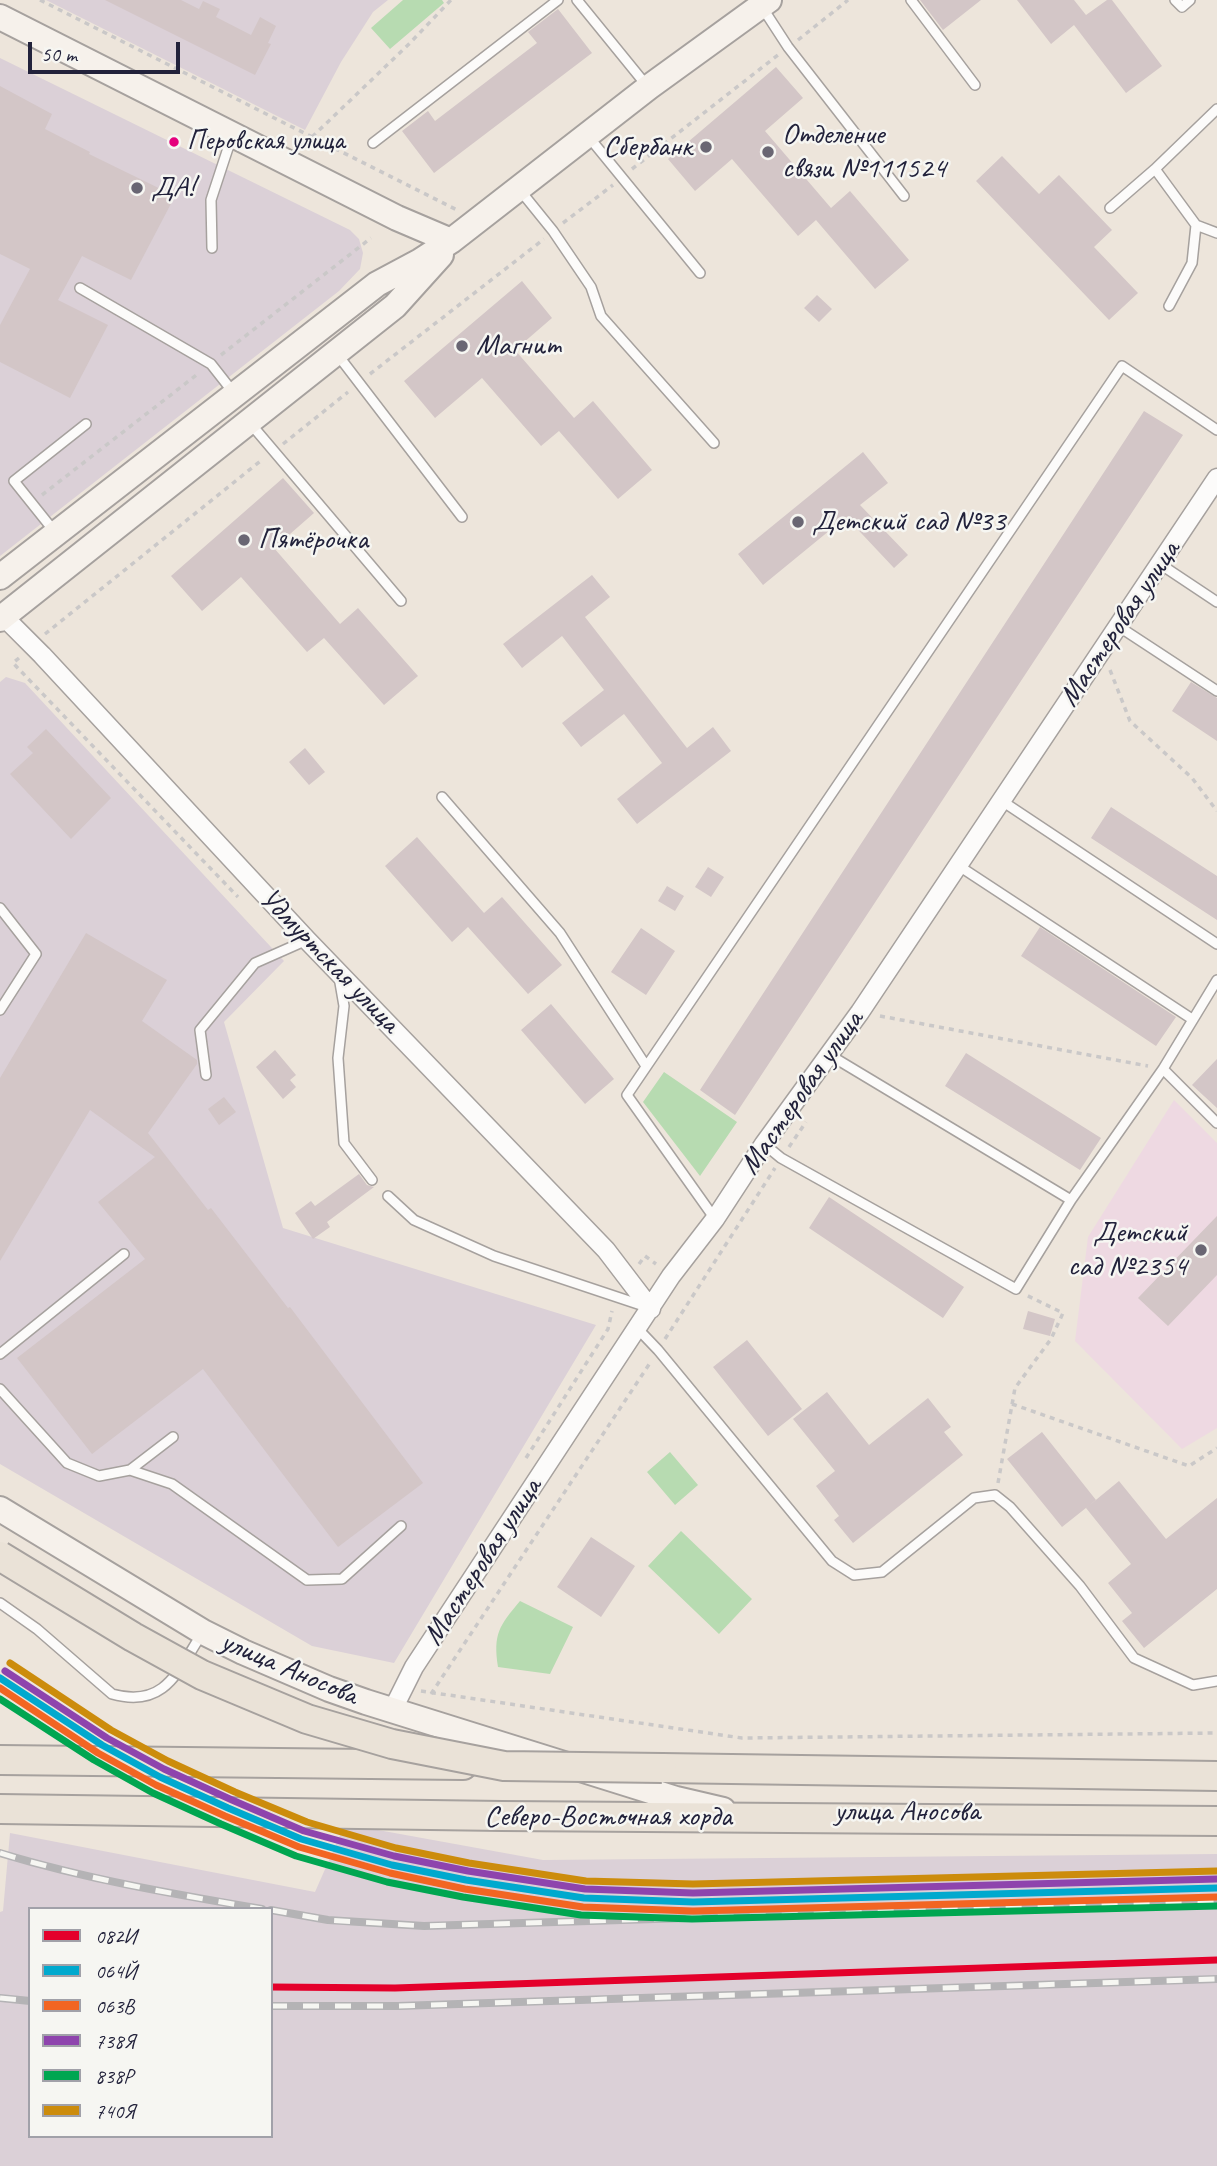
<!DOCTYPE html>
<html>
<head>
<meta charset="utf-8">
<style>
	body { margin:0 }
	#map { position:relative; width:1217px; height:2166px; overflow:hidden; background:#ede5db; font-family:Caveat,sans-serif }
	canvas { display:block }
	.legend { position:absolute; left:28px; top:1907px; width:245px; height:231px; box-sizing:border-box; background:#f6f6f2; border:2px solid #a1a1a9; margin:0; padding:9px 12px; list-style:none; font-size:21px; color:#22223b }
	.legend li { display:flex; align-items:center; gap:14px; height:35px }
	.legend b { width:35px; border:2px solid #a1a1a9 }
	.scale { position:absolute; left:28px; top:42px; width:152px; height:32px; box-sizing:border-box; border:4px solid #22223b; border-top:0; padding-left:9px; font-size:21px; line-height:24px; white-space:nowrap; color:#22223b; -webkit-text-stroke:5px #f6f6f2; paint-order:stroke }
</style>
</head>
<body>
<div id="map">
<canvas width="1217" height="2166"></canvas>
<ul class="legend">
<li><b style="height:9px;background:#e4002b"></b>082И</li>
<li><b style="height:9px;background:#00a9ce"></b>064Й</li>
<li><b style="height:9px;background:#f26522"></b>063В</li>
<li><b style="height:9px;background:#8e44ad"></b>738Я</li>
<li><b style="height:9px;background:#00a651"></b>838Р</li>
<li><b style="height:9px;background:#cc8c0c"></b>740Я</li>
</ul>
<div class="scale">50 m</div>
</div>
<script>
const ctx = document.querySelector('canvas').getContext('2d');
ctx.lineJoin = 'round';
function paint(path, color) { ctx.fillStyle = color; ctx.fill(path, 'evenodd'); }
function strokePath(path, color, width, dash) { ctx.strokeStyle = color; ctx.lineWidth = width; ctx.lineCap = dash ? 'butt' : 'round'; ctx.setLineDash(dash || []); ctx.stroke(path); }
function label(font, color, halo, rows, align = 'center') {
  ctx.font = font + ' Caveat,sans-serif'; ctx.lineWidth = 5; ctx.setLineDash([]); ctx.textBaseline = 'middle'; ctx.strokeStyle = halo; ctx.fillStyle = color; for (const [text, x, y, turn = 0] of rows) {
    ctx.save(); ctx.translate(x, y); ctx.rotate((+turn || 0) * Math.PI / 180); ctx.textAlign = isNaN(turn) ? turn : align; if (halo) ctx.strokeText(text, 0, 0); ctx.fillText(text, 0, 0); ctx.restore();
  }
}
paint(new Path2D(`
	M1174,1100L1217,1143V1428L1182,1449L1075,1341L1088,1237Z`), '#eed9e2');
paint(new Path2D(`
	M46,0H388L373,12L341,62L305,130Z
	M0,58L350,230L359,239L363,253L360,269L339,291L0,556Z
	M6,677L25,683L284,961L224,1022L283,1228L596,1325L394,1663L312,1646L0,1464V682Z
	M345,1824L543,1860L1217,1854V2166H0V1912L3,1911L10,1833L315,1892ZM30,1909H271V2136H30Z`), '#dbd0d7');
paint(new Path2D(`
	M403,0H442L444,3L390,49L371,28Z
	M664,1072L737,1122L700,1176L643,1102Z
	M670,1452L698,1485L675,1505L647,1472Z
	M681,1531L752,1599L719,1634L648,1566Z
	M520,1601L573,1627L550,1674L498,1667C493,1634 499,1626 520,1601Z`), '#b7dbb1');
paint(new Path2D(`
	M105,0H181L199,9L203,1L220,9L216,17L251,35L260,17L276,26L268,43L271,44L255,75Z
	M920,0H981L943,30Z
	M1017,0H1074L1086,15L1107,0H1112L1162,66L1126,93L1074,25L1051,44Z
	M558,9L592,53L434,173L402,131L428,111L435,121L537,43L528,32Z
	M776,67L803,98L765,131L831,208L850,191L909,260L875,289L816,220L798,236L732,159L695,191L668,159Z
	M0,86L52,114L45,129L90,152L89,154L175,196L131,280L82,256L58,300L108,325L70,398L0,362V325L30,269L0,254Z
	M1002,156L1039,194L1059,175L1112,230L1094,247L1138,293L1109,320L976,181Z
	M522,281L552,318L515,350L574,418L593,401L652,470L618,499L559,431L541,446L482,378L435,418L404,381Z
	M817,295L832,309L819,322L804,308Z
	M1144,411L1183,435L735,1115L700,1090Z
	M863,452L888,483L860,505L908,555L894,568L846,517L763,585L738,554Z
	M283,478L314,513L274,548L340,624L358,608L418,676L384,705L324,638L307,652L241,577L202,611L171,576Z
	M592,575L610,597L585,617L687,748L713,727L731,751L637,824L617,799L662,763L624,714L581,747L562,723L604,690L562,636L522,668L503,644Z
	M1191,682L1217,698V741L1172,711Z
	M46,729L111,798L71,839L10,774L33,753L27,747Z
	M305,748L325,772L309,785L289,762Z
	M1111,807L1217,876V920L1091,838Z
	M417,837L484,913L502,897L562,965L528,994L468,927L452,942L385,866Z
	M708,867L724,877L711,897L695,887Z
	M667,886L684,896L675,911L658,901Z
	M1040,927L1176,1017L1156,1046L1021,956Z
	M641,928L675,951L646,995L611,972Z
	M86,933L167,980L142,1021L197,1060V1064L148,1133L208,1210L211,1208L288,1308L290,1307L423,1483L338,1547L203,1369L92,1454L17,1358L145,1259L98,1202L155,1157L90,1110L0,1261V1078Z
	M551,1004L614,1079L585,1104L521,1030Z
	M275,1050L296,1075L290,1080L296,1087L283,1099L256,1067Z
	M966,1053L1101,1138L1080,1170L945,1086Z
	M1217,1059V1108L1192,1085Z
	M224,1097L236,1112L219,1125L208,1109Z
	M359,1174L367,1185L374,1187L327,1222L330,1227L313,1239L295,1213L311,1201L315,1206Z
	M829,1197L964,1287L943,1318L809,1228Z
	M1217,1216V1275L1168,1326L1138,1298Z
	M1028,1311L1055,1319L1050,1336L1023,1329Z
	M747,1340L802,1409L768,1436L713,1367Z
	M827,1392L869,1445L928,1398L951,1427L944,1432L963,1455L853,1543L834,1520L839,1516L816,1486L835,1471L793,1419Z
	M1042,1432L1096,1500L1062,1527L1007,1459Z
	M1119,1481L1166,1539L1217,1498V1589L1144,1648L1122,1621L1132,1613L1108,1583L1131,1564L1086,1508Z
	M591,1537L635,1566L601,1617L557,1587Z`), '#d3c6c7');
const lane = new Path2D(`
	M577,0L647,86
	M911,0L975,85
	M1175,0L1182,7L1190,0
	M762,7L788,47L904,196
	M588,136L700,273
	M373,143L558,0
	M519,189L553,231L591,287L601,316L714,443
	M1110,208L1155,169
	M1196,225L1217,233
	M212,248L211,200L232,136
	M80,288L211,364L233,392
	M1169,306L1192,263L1196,225L1155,169L1217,109
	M337,354L462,517
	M250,423L401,601
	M54,531L14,481L86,424
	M1160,564L1217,602
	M1118,626L1217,691
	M442,797L560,933L646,1066
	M1002,801L1217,944
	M959,866L1192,1019
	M0,908L36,954L0,1010
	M339,977L344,1006L338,1058L344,1143L372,1180
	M828,1054L1071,1200
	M1163,1069L1217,1123
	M206,1075L200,1030L255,963L307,940
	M764,1144L781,1158L1016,1289L1071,1200L1163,1069L1217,980
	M388,1196L414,1220L494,1256L644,1306
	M715,1219L627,1095L1122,366L1217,430
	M637,1328L658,1350L832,1561L854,1575L882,1572L974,1498L995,1495L1010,1507L1080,1586L1134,1658L1193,1685L1217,1681
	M0,1354L124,1254
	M0,1389L67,1463L99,1476L130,1470L173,1437
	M130,1470L172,1484L307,1580L342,1579L401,1526
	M0,1603L37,1629L112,1694C166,1709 178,1670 203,1632`);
const street = new Path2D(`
	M3,616L42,655L307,940L606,1250L651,1309
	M392,1711L414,1667L671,1276L715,1219L764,1144L860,1012L1217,478`);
const secondary = new Path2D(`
	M0,17L397,218L451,241
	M0,577L377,284L420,261L451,241L649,87L769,0
	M0,619L395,306L441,255
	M0,1509L203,1632L243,1652L329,1689L366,1702L676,1799L723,1810`);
const primary = new Path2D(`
	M0,1760L463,1765
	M662,1768L1217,1776
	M0,1809L502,1816L1217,1821`);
strokePath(lane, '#a6a19e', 12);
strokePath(street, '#a6a19e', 21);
strokePath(secondary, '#a6a19e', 28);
strokePath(primary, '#a6a19e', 32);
strokePath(new Path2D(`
	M40,0L457,210
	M798,40L848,0
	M312,137L409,44L451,0
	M632,169L778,55
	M563,223L613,185
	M221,355L371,238
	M370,374L544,239
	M283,444L348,392
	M42,495L199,373
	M45,634L263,459
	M19,658L13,663L238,897
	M1110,670L1130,721L1192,778L1217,811
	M880,1016L1148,1066
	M789,1147L806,1122
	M639,1264L645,1256L656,1264
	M665,1339L775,1168
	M1012,1404L1189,1466L1217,1448
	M526,1458L608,1329L612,1311
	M998,1483L1015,1388L1051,1339L1063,1313L1026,1295
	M421,1691L742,1738L1217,1733
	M431,1694L650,1363`), '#cac8c8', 3.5, [5, 5]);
strokePath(lane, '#fcfbfa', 9);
strokePath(street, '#fcfbfa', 18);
strokePath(secondary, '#f6f1eb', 24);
strokePath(primary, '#eae2d7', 28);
const rail = new Path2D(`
	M0,1853C86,1879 173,1894 262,1909
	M271,1910L328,1920L424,1926L1217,1902
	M0,1998L30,2001
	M271,2006H398L1217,1979`);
strokePath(rail, '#b4b3b5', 8);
strokePath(rail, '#f6f6f2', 5, [16]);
const primaryBridge = new Path2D(`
	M0,1556L133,1637L202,1675L307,1719L392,1744L504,1766L662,1768`);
strokePath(primaryBridge, '#a6a19e', 32, []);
strokePath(primaryBridge, '#eae2d7', 28);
strokePath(new Path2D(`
	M271,1987L395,1988L1217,1960`), '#e4002b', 7);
strokePath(new Path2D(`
	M0,1678L102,1745L160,1777L228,1808L301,1839L392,1865L466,1880L584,1898L693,1902L1217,1888`), '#00a9ce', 7);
strokePath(new Path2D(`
	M0,1688L98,1753L156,1785L225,1816L299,1847L390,1873L465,1889L583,1907L693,1911L1217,1897`), '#f26522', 7);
strokePath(new Path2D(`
	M5,1671L107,1738L164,1769L232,1800L304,1831L394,1856L468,1871L585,1889L693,1893L1217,1879`), '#8e44ad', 7);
strokePath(new Path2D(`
	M0,1699L94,1760L153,1793L221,1824L296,1856L387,1882L463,1897L581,1915L692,1919L1217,1906`), '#00a651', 7);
strokePath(new Path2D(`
	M10,1663L111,1730L168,1761L235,1792L307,1822L396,1848L469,1863L586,1881L693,1884L1217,1871`), '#cc8c0c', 7);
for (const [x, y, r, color] of [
	[174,142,6,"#e5007d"],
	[706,147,7,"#696673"],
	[768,152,7,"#696673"],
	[137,188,7,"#696673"],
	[462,346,7,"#696673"],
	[798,522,7,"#696673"],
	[244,540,7,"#696673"],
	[1201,1250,7,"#696673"]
]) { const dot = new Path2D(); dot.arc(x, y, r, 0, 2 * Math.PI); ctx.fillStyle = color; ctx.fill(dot); strokePath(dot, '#f6f6f2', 2.5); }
label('28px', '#22223b', '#f6f6f2', [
	["Перовская улица",187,142]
], 'left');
label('30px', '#22223b', '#f6f6f2', [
	["Отделение",782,135],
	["связи №111524",782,169],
	["Сбербанк",692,147,"right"],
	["ДА!",151,188],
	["Магнит",476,346],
	["Детский сад №33",812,522],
	["Пятёрочка",258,540],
	["Детский",1187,1233,"right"],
	["сад №2354",1187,1267,"right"]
], 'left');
label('30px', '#22223b', '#f6f6f2', [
	["Мастеровая улица",1120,624,-56],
	["Удмуртская улица",329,961,46],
	["Мастеровая улица",802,1093,-55],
	["Мастеровая улица",483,1562,-57],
	["улица Аносова",289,1669,23],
	["улица Аносова",907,1812],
	["Северо-Восточная хорда",608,1817]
]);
</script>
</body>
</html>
